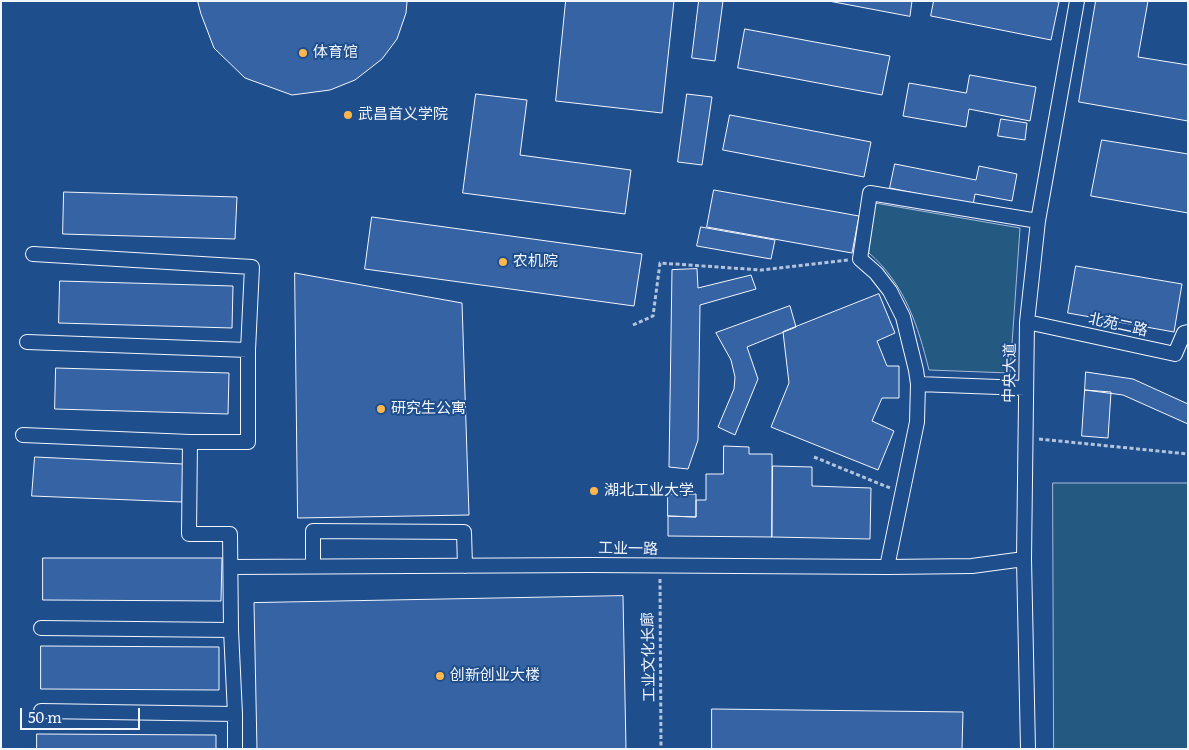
<!DOCTYPE html>
<html>
<head>
<meta charset="utf-8">
<style>
	body { margin:0 }
	#map { position:relative; width:1189px; height:750px; overflow:hidden; background:#1f4e8c; font-family:Literata,serif }
	canvas { display:block }
	.frame { position:absolute; inset:0; border:2px solid #f2f6ff; pointer-events:none }
	.scale { position:absolute; left:20px; top:708px; width:120px; height:22px; box-sizing:border-box; border:2px solid #f2f6ff; border-top:0; padding-left:6px; font-size:15px; line-height:18px; white-space:nowrap; color:#f2f6ff; -webkit-text-stroke:4px #1f4e8c; paint-order:stroke }
</style>
</head>
<body>
<div id="map">
<canvas width="1189" height="750"></canvas>
<div class="frame"></div>
<div class="scale">50 m</div>
</div>
<script>
const ctx = document.querySelector('canvas').getContext('2d');
ctx.lineJoin = 'round';
function paint(path, color) { ctx.fillStyle = color; ctx.fill(path, 'evenodd'); }
function strokePath(path, color, width, dash) { ctx.strokeStyle = color; ctx.lineWidth = width; ctx.lineCap = dash ? 'butt' : 'round'; ctx.setLineDash(dash || []); ctx.stroke(path); }
function label(font, color, halo, rows, align = 'center') {
  ctx.font = font + ' Literata,"Noto Sans SC",serif'; ctx.lineWidth = 4; ctx.setLineDash([]); ctx.textBaseline = 'middle'; ctx.strokeStyle = halo; ctx.fillStyle = color; for (const [text, x, y, turn = 0] of rows) {
    ctx.save(); ctx.translate(x, y); ctx.rotate((+turn || 0) * Math.PI / 180); ctx.textAlign = isNaN(turn) ? turn : align; if (halo) ctx.strokeText(text, 0, 0); ctx.fillText(text, 0, 0); ctx.restore();
  }
}
const green = new Path2D(`
	M875,203L1020,228L1010,373L929,370C918,326 905,284 869,253Z
	M1053,483H1188V749H1054Z`);
paint(green, '#245a82');
strokePath(green, '#a8bbd7', 1);
const building = new Path2D(`
	M198,1H405L407,2L406,13L397,39L382,59L355,80L330,90L292,95L245,78L214,48L201,14Z
	M566,1H674L662,113L556,101Z
	M699,1H723L715,61L692,58Z
	M829,1H912L910,16Z
	M934,1H1053L1059,2L1051,40L931,16Z
	M1096,1H1148L1138,57L1188,65V121L1079,102Z
	M745,29L890,56L882,95L738,68Z
	M970,75L1036,87L1030,121L969,109L966,127L903,116L909,83L966,93Z
	M476,94L527,100L520,155L631,170L625,214L463,193Z
	M687,94L712,97L702,165L678,162Z
	M730,115L871,142L864,177L723,150Z
	M1001,119L1027,123L1025,140L998,136Z
	M1102,140L1188,154V213L1091,196Z
	M895,164L976,180L979,166L1017,174L1012,201L975,194L973,205L890,188Z
	M714,190L859,216L852,253L707,227Z
	M64,192L237,197L235,239L63,234Z
	M372,217L642,254L634,306L365,269Z
	M701,227L775,240L771,259L697,246Z
	M1076,266L1182,284L1174,332L1068,313Z
	M697,269L698,288L751,275L756,289L700,305L698,440L688,469L669,467L672,270Z
	M295,273L462,303L469,515L298,518Z
	M60,281L233,286L232,328L59,323Z
	M879,294L895,333L877,341L887,366H899V398H882L872,421L894,431L878,470L771,427L789,383L783,332Z
	M790,306L796,327L747,347L758,379L735,435L718,427L734,389L735,377L731,360L716,333Z
	M56,368L229,373L228,414L55,409Z
	M1086,372L1133,379L1188,404V424L1123,395L1085,390Z
	M1085,390L1111,392L1108,438L1082,436Z
	M724,446L749,447V454H772V537L668,536V516L696,517V500H706V474H723Z
	M35,457L183,464L182,502L32,496Z
	M773,466L812,467V486L871,488L870,539L772,537Z
	M668,494H696V517L668,516Z
	M43,558H222L221,601L43,600Z
	M623,596L626,749H257L254,603Z
	M41,646L219,647V690L41,689Z
	M712,709L963,712L962,749H712Z
	M37,734L216,735V749H37Z`);
paint(building, '#3563a3');
strokePath(building, '#f2f6ff', 1);
const street = new Path2D(`
	M33,254L252,267L248,350V442H190L189,534H230L231,630L235,714V749
	M1027,322L1175,354L1184,333L1188,332
	M27,342L248,350
	M918,384L1025,388
	M23,435L190,442
	M313,566V531L464,532L465,566
	M231,567L590,565L887,567L972,566L1024,559
	M887,567L917,422L918,384L916,370L903,317L890,291L876,273L860,259L870,193L1038,221
	M41,628L231,630
	M41,711L235,714
	M1028,749L1024,559L1027,322L1038,221L1077,1`);
strokePath(street, '#f2f6ff', 16);
strokePath(new Path2D(`
	M633,325L653,316L660,263L761,270L848,260
	M1039,439L1188,454
	M814,457L890,488
	M660,579L661,749`), '#b3c4dc', 3, [4, 2.5]);
strokePath(street, '#1f4e8c', 14);
for (const [x, y, r, color] of [
	[303,53,5,"#ffb74d"],
	[348,115,5,"#ffb74d"],
	[503,262,5,"#ffb74d"],
	[381,409,5,"#ffb74d"],
	[594,491,5,"#ffb74d"],
	[440,676,5,"#ffb74d"]
]) { const dot = new Path2D(); dot.arc(x, y, r, 0, 2 * Math.PI); ctx.fillStyle = color; ctx.fill(dot); strokePath(dot, '#1f4e8c', 2); }
label('15px', '#f2f6ff', '#1f4e8c', [
	["体育馆",313,53],
	["武昌首义学院",358,115],
	["农机院",513,262],
	["研究生公寓",391,409],
	["湖北工业大学",604,491],
	["创新创业大楼",450,676]
], 'left');
label('15px', '#f2f6ff', '#1f4e8c', [
	["北苑二路",1118,325,12],
	["中央大道",1010,373,-89],
	["工业一路",628,549,1],
	["工业文化长廊",649,657,-91]
]);
</script>
</body>
</html>
